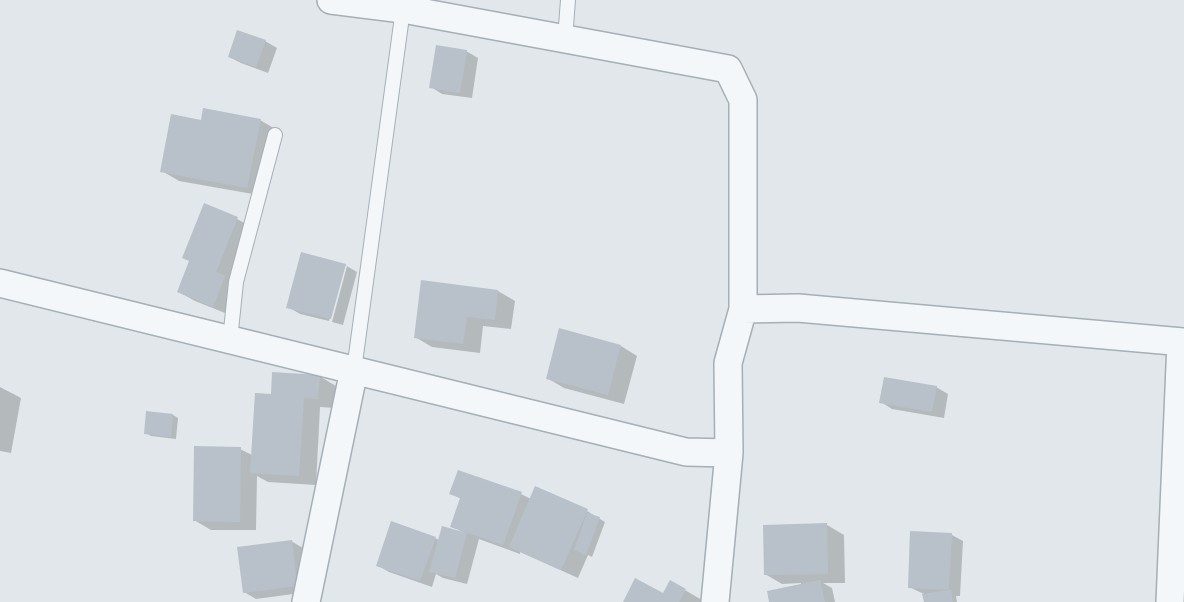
<!DOCTYPE html>
<html>
<head>
<meta charset="utf-8">
<style>
	body { margin:0 }
	canvas { display:block; background:#e1e7eb }
</style>
</head>
<body>
<canvas width="1184" height="602"></canvas>
<script>
const ctx = document.querySelector('canvas').getContext('2d');
ctx.lineJoin = 'round';
function paint(path, color) { ctx.fillStyle = color; ctx.fill(path, 'evenodd'); }
function strokePath(path, color, width, dash) { ctx.strokeStyle = color; ctx.lineWidth = width; ctx.lineCap = dash ? 'butt' : 'round'; ctx.setLineDash(dash || []); ctx.stroke(path); }
paint(new Path2D(`
	M265,41L277,48L268,73L241,63L229,57Z
	M466,51L478,58L472,98L442,94L431,87Z
	M260,120L277,130L264,196L179,181L162,171L202,122Z
	M237,219L254,228L230,315L195,301L179,292Z
	M302,254L345,265L357,272L343,325L332,322L347,266H344L329,321L300,314L288,307Z
	M423,281L498,291L515,301L511,329L483,326L480,353L432,347L415,337Z
	M621,346L637,356L624,404L564,388L547,378Z
	M319,376L336,386L335,408L320,407L316,485L268,482L257,476L256,530H211L194,520L240,449L252,455L272,396Z
	M0,382V387L21,398L11,453L0,451Z
	M936,387L948,394L944,418L892,409L881,402Z
	M148,413L173,415L178,418L176,439L151,436L146,433Z
	M451,493L521,494L531,499L587,511L605,522L592,557L588,555L578,578L520,552V554L479,539L467,584L443,578L436,574L432,587L389,572L377,565L435,538L439,540L464,533L452,526L461,499Z
	M827,525L844,535L845,583H823L832,588L835,602H771L801,585V583L782,584L765,574L764,526Z
	M952,535L963,541L960,596H956L957,602H925L924,594L909,587Z
	M291,541L303,548L308,592L256,599L244,592Z
	M671,582L702,600L701,602H624L664,595Z`), '#0003');
paint(new Path2D(`
	M237,30L266,40L256,67L228,57Z
	M436,45L467,50L460,93L429,88Z
	M203,108L261,119L247,188L160,172L171,114L201,120Z
	M204,203L238,217L216,272L225,276L213,307L177,292L189,261L182,258Z
	M301,252L346,264L331,319L286,308Z
	M421,280L498,290L495,320L467,317L463,344L414,338Z
	M559,328L621,345L608,395L546,379Z
	M272,372L320,375L318,399L304,398L299,476L250,473L255,393L271,394Z
	M884,377L937,386L932,412L879,403Z
	M146,411L173,414L171,437L144,434Z
	M194,446L241,447L240,522L193,521Z
	M458,470L522,492L503,545L450,527L460,498L449,494Z
	M535,486L588,509L561,570L509,547Z
	M587,513L600,517L586,555L574,550Z
	M391,521L436,537L420,581L376,566Z
	M827,523L828,574L764,575L763,525Z
	M442,526L467,533L455,578L429,572Z
	M910,531L952,533L949,590L908,588Z
	M292,540L297,586L243,593L237,547Z
	M635,578L663,593L670,580L686,589L679,602H623Z
	M820,580L825,602H769L767,591Z
	M951,590L953,602H924L922,594Z`), '#b8c1ca');
const lane = new Path2D(`
	M565,39L568,0
	M230,340L236,282L275,135
	M354,370L403,9`);
const street = new Path2D(`
	M331,0L403,9L728,69L743,100V309
	M0,283L686,452L729,453
	M306,602L354,370
	M715,602L729,453L728,363L743,309L798,308L1184,342
	M1170,602L1181,342`);
strokePath(lane, '#a5afb6', 16);
strokePath(street, '#a5afb6', 30);
strokePath(lane, '#f4f7f9', 14);
strokePath(street, '#f4f7f9', 27);
</script>
</body>
</html>
